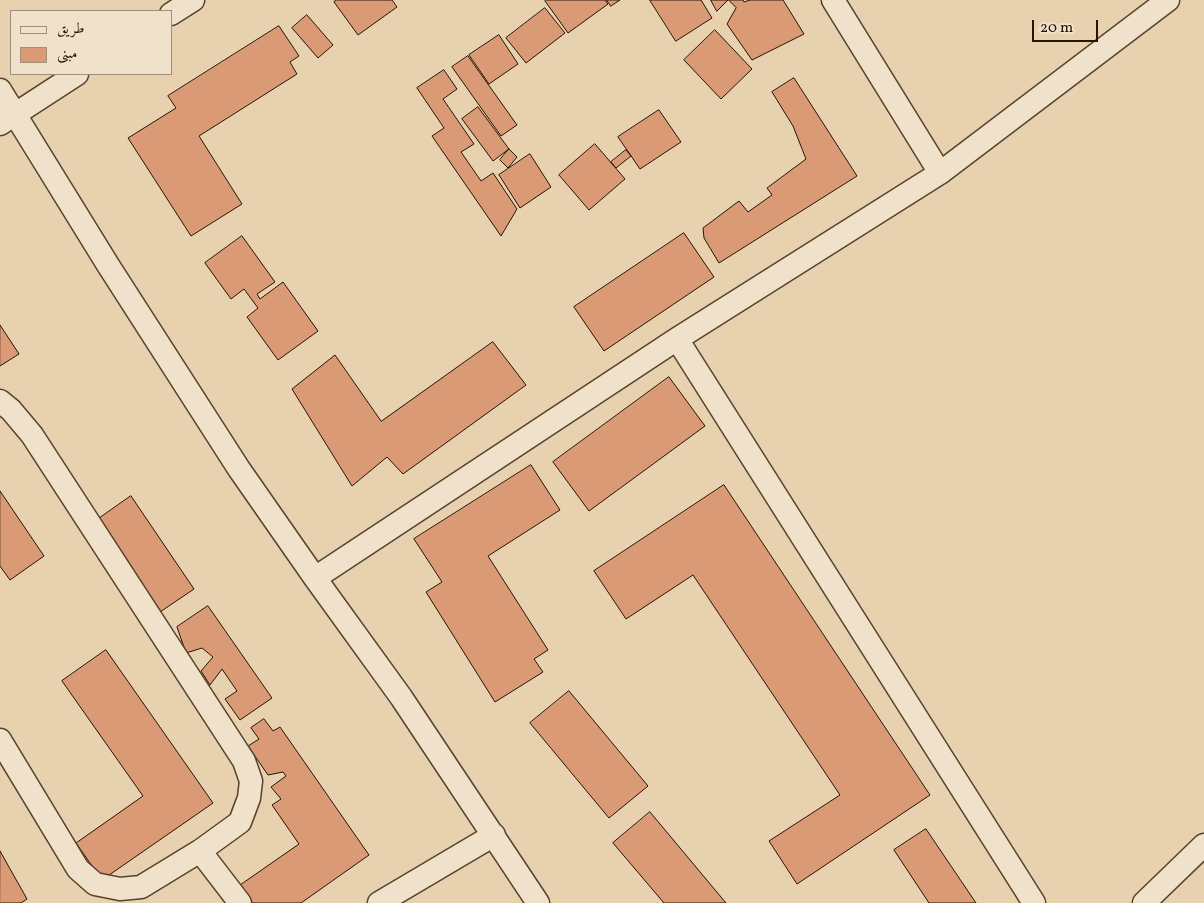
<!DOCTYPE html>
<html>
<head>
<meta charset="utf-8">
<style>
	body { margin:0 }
	#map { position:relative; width:1204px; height:903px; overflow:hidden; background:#e8d1af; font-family:Vollkorn,Amiri,serif }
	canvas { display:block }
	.legend { position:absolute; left:10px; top:10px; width:162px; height:65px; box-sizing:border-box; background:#f0e1cb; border:1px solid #9f8f7b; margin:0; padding:6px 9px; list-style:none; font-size:15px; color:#261402 }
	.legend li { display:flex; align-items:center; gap:10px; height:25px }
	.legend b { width:25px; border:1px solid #9f8f7b }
	.scale { position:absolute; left:1032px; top:20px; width:66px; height:22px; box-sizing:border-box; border:2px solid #261402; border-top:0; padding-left:6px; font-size:15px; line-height:18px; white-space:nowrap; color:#261402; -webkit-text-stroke:4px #f0e1cb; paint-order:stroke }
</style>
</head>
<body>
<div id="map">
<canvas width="1204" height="903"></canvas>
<ul class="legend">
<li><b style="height:6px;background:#f0e1cb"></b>طريق</li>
<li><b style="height:14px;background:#da9a76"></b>مبنى</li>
</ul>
<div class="scale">20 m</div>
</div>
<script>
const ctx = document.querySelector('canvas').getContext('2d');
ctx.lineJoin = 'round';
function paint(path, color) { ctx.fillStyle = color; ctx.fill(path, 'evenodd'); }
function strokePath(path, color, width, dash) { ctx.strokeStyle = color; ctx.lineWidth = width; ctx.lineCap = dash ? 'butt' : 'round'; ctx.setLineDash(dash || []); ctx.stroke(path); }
const building = new Path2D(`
	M337,0H392L397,7L358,35L334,2Z
	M546,0H605L608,4L568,33L545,1Z
	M607,0H620L611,6Z
	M650,0H701L712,18L676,41Z
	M711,0H728L717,11Z
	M729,0H743L744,2L750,0H783L804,34L752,60L727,24L736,8Z
	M545,8L565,33L526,63L506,38Z
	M307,15L333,45L318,58L292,28Z
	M279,26L299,56L290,62L297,74L199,136L242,204L191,236L128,138L176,108L168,96Z
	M715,30L752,69L721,99L684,60Z
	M499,35L518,64L489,84L469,55Z
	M468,56L517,125L501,136L452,67Z
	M444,70L457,89L443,99L474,144L461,152L481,181L493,173L517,209L501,236L432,136L444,128L417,88Z
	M794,78L857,176L719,263L704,238L703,228L739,201L748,212L772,195L767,188L806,159L793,126L772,92Z
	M478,107L509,149L493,161L462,119Z
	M659,110L681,142L640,169L618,137Z
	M595,144L625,179L589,210L559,175Z
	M509,149L517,157L508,168L500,160Z
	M626,150L631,156L616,168L611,162Z
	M530,154L551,187L520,208L499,175Z
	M684,233L714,277L604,351L574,307Z
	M242,236L275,282L257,294L260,299L283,282L318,331L278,360L247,317L258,308L244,289L231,299L205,263Z
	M0,325L19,354L0,366Z
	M493,342L526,385L403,474L387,457L352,486L292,389L335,355L381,421Z
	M669,377L705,426L589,511L553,462Z
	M531,465L560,510L488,556L548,650L534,659L543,672L495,702L426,592L442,582L414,539Z
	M724,485L930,795L797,884L769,841L840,795L693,575L626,619L594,571Z
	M0,491L44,556L10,580L0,566Z
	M131,496L194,589L160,612L97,520Z
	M208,606L272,698L240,720L225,699L237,691L222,669L210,685L201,671L213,657L202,648L186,653L177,627Z
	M106,650L213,803L102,880L76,843L143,796L62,681Z
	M569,691L648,786L609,818L530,723Z
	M264,719L273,731L280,727L369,855L301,903H252L240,885L299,844L272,805L281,799L271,787L286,776L283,772L268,775L248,746L259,739L251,728Z
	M650,812L726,903H664L613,843Z
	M926,829L976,903H929L894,850Z
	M0,851L27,899L21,903H0Z`);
paint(building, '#da9a76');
strokePath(building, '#261402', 1);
const minor = new Path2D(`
	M833,0L940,173
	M171,14L193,0
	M0,90L108,265L239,469L315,578L401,697L538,903
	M0,124L77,74
	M677,339L1034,903
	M0,401L11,410L32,435L244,761L251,781L249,798L240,822L200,851L141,887L120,889L95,884L78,869L0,740
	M315,578L677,339L940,173L1168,0
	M200,851L240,903
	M379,903L494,835
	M1144,903L1204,845`);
strokePath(minor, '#56432d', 25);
strokePath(minor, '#f0e1cb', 22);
</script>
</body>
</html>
